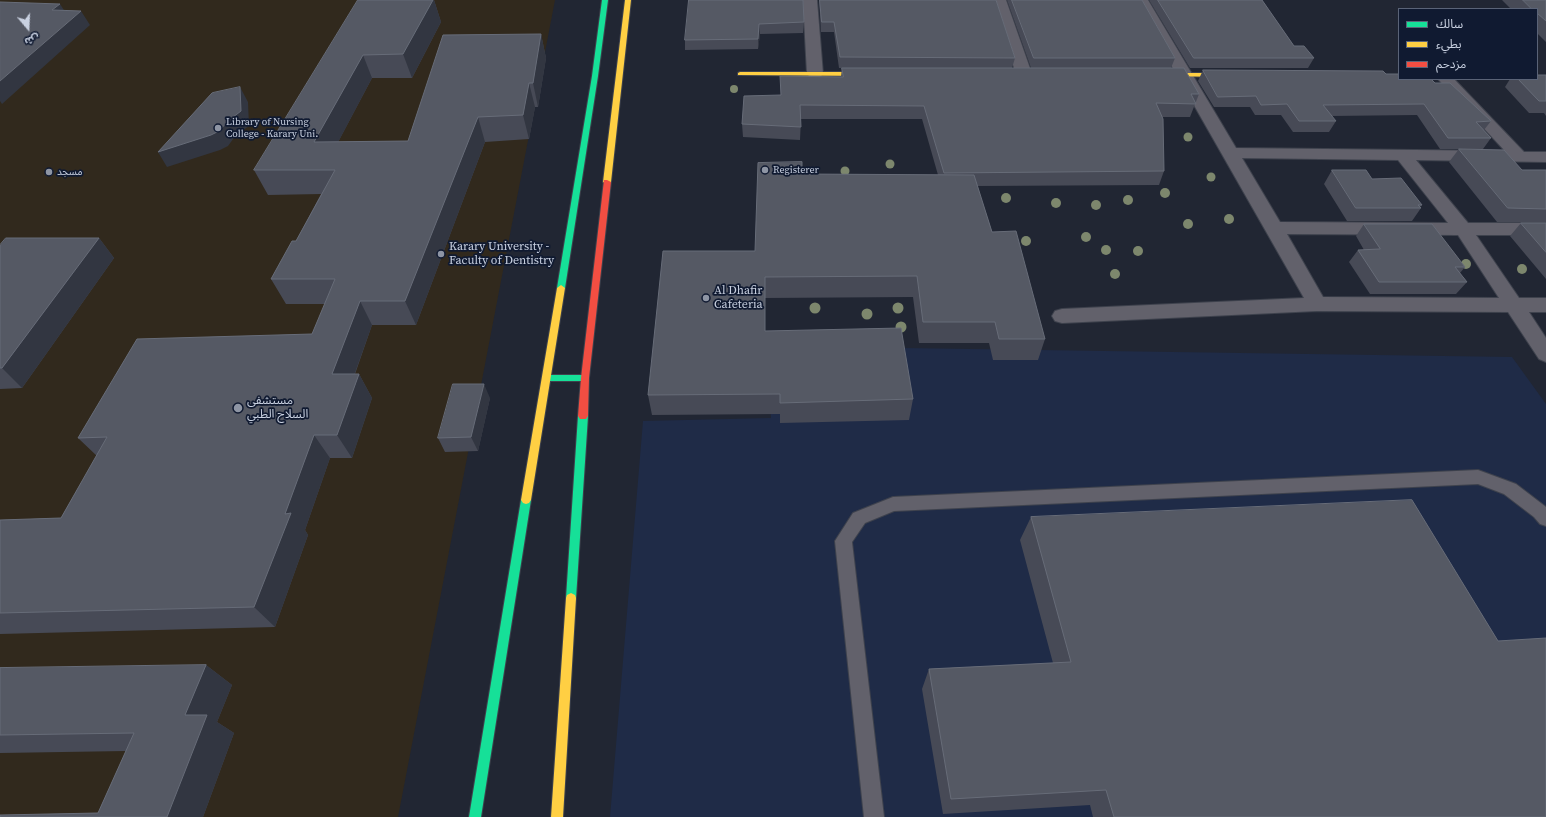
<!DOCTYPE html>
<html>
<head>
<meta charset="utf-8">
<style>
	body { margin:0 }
	#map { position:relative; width:1546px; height:817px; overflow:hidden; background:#212633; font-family:"Source Serif 4","Noto Sans Arabic",serif }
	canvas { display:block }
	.legend { position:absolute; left:1398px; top:8px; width:140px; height:72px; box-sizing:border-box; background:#101a31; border:1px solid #5a6377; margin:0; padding:5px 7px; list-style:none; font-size:12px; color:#c9d1e1 }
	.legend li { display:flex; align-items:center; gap:8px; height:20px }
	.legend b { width:20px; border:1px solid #5a6377 }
	.north { position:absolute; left:8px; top:8px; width:40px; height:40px; -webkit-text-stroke:3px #101a31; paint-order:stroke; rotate:161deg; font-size:11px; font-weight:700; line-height:16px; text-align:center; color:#c9d1e1 }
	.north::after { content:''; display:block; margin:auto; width:14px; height:18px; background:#c9d1e1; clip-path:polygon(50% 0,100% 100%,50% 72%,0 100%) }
</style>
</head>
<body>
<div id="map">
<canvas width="1546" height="817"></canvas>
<ul class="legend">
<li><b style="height:5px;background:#16e098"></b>سالك</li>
<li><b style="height:5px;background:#ffcf43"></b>بطيء</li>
<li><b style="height:5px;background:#f24e42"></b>مزدحم</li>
</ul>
<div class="north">ش</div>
</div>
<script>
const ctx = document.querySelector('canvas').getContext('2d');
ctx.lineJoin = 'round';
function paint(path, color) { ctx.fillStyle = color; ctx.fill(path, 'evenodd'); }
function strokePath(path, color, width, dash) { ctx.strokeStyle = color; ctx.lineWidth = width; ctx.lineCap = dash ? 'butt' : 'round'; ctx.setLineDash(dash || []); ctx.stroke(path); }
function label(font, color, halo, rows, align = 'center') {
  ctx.font = font + ' "Source Serif 4","Noto Sans Arabic",serif'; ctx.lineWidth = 3.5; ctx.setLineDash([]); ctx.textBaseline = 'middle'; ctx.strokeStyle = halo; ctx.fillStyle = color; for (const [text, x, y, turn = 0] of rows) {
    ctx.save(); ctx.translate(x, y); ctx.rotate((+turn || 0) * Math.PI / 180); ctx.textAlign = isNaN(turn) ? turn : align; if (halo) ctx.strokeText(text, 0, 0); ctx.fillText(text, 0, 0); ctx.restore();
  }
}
paint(new Path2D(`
	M767,346L1512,357L1546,404V817H610L643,421L771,418Z`), '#1f2b47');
paint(new Path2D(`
	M0,0H555L398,817H0Z`), '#31291d');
const lane = new Path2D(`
	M1478,470L1516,484L1546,507V526L1540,524L1534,517L1504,494L1478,484L894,511L865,523L852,542L884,817H864L835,541L853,513L893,497Z`);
const street = new Path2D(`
	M803,0H817L823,74L820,77L815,79L810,77L807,74Z
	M992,0H1006L1032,74L1029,77L1024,79L1019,77L1016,74Z
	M1134,0H1148L1236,148L1505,151L1438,79H1454L1524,152H1546V162L1416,160L1468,223H1546V235H1476L1519,298H1546V312H1529L1546,338V362L1539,359L1508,312L1317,311L1062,323L1055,321L1052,316L1055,311L1062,309L1304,298ZM1242,158L1398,160L1448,223L1280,222ZM1287,234L1458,235L1499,298L1323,297Z`);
const fast = new Path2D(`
	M602,0H608L598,76L565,288L561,291L557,288L592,76Z
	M546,375H585L589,378L585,381H546L542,378Z
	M583,412L586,413L588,416L576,598L575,601L571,603L567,601L566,598L578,416L580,413Z
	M526,496L529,497L531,500L481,817H469L521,500L523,497Z`);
const slow = new Path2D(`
	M625,0H631L611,182L607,184L603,182Z
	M740,72H872L875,74L872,76L738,75V73Z
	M1158,73H1230L1233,75L1230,77L1156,76V74Z
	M561,285L565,288L531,500L529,503L526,504L523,503L521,500L557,288Z
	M571,593L575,595L576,598L563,817H551L566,598L567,595Z`);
const jam = new Path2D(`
	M604,180H607L611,182L589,378L588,416L586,419H580L578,416L581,378Z`);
strokePath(lane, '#3e424d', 2);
strokePath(street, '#3e424d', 2);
strokePath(fast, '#3e424d', 2);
strokePath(slow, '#3e424d', 2);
strokePath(jam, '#3e424d', 2);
paint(lane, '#62616b');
paint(street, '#62616b');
paint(fast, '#16e098');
paint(slow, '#ffcf43');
paint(jam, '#f24e42');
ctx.fillStyle = '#7d876d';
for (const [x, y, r] of [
	[734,89,4],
	[1188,137,4.5],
	[890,164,4.5],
	[845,171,4.5],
	[1211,177,4.5],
	[1165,193,5],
	[1006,198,5],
	[1128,200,5],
	[1056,203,5],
	[1096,205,5],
	[1229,219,5],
	[1188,224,5],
	[1086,237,5],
	[1026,241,5],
	[1106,250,5],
	[1138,251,5],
	[1466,264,5],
	[1522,269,5],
	[1115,274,5],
	[815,308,5.5],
	[898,308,5.5],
	[867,314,5.5],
	[901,327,5.5]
]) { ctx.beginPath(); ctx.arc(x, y, r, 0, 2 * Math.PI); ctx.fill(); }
paint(new Path2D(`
	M358,0H434L441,22L412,78H372L338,142L408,141L541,34L546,58L538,107H535L529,139L485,142L416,325H372L355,374H359L372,398L352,458H330L305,530L308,535L275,627L0,634V520L61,518L97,456L78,438L312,334L325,304H286L271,279L296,241L321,194L268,195L254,170Z
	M689,0L804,22L803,33L760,34L758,49L685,50V40Z
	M819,0H996L1015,58L1012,68H1031L1007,0H1142L1175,58L1171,68L1199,94L1190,117H1162L1164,171L1159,185L977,186L992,232L1045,339L1038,360H993L989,343H919L913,297L765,298V331L913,399L909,420L780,423V414L652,415L648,395L755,251L802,174L938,175L922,119H801L800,140L743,137L742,124L780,95L841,77L842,68H839L834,32H821Z
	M1149,0H1262L1294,46L1314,58L1308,68H1190Z
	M1502,0H1546V42L1537,33V9H1511Z
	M1203,70L1386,74L1435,83L1491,121L1484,130L1491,138L1483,149H1440L1417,115L1331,116L1336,121L1329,132H1293L1281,115H1255L1250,107H1214L1198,81Z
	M1546,75V116L1544,113H1529L1505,87L1510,79H1537Z
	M1459,149L1522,170H1546V222H1497L1449,162Z
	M1332,170L1372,179L1422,205L1420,207L1421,208L1412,221H1347L1324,184Z
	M1521,223H1546V279L1510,236Z
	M1364,224L1465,267L1460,273L1467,282L1456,294H1370L1349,262L1358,250H1364L1356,236Z
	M99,238L114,258L22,388L0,389V245Z
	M490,398L478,451L445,452L438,438Z
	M1031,517L1546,817H1093L1090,805L943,814L922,689L929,669L1053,663L1020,540Z
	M206,665L232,685L217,722L234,733L203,817H0L98,813L126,751L0,753V668Z`), '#474a56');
paint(new Path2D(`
	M433,0H434L441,22L412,78L403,54Z
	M60,4L69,18L52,10Z
	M81,11L90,25L2,104L0,101V81Z
	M759,24L760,34L758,49V39Z
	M541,34L546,58L538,107L533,83Z
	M363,55L372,78L325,167L314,142Z
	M529,83L535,107L529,139L523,115Z
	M240,87L248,102L249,126L236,135L228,146L220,150L167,167L158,152Z
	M478,117L485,142L416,325L405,301Z
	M99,238L114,258L22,388L2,368Z
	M360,301L372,325L346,398L332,374Z
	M359,374L372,398L352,458L337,435Z
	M484,384L490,398L478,451L471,437Z
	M314,435L330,458L305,530L308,535L275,627L254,607L285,514Z
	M206,665L232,685L217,722L234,733L203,817H167L185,715Z`), '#323641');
const building = new Path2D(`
	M358,0H433L403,54L363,55L314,142L408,141L443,35L541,34L533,83H529L523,115L478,117L405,301H360L332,374H359L337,435H314L285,514L291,513L254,607L0,613V520L61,518L107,437L78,438L137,339L312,334L335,279H271L292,241H296L335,170H254Z
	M689,0H803L804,22L759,24L758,39L685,40Z
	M820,0H996L1015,58L840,57L834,22H822Z
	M1012,0H1142L1175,58H1034Z
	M1158,0H1262L1294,46H1304L1314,58H1194Z
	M1523,0H1546V21L1537,13V9H1532Z
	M0,2L60,4L52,10L81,11L0,81Z
	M842,68H1184L1199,94H1191L1196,104L1156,103L1163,119L1164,171L944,173L924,106L800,105L801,127L742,124L744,96L781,95L780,76L843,77Z
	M1203,70L1383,71L1386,74H1399V79H1431L1435,83H1450L1491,121L1476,122L1491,138H1448L1424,104L1323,105L1336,121H1299L1287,104L1261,105L1256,96L1218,97Z
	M1537,75H1546V101H1539L1518,79H1537Z
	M240,87L241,111L228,121L219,131L211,135L158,152L212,93Z
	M1459,149L1504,150L1522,170H1546V209L1508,208Z
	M802,162V174L974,175L992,232L1016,231L1045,339H999L995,322H923L917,276L765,277V331L901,328L913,399L780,403V394L648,395L663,251H755L758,163Z
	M1332,170H1366L1372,179L1401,178L1422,205H1418L1421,208H1356Z
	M1521,223H1546V252Z
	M1364,224H1432L1465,267H1455L1467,282H1379L1358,250L1380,249Z
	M6,238H99L2,368H0V245Z
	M453,384H484L471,437L438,438Z
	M1412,500L1498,641L1546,638V817H1114L1106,790L951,799L929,669L1071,662L1031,517Z
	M206,665L185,715H207L167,817H0V815L98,813L134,733L0,735V668Z`);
paint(building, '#555964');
strokePath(building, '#676c78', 1);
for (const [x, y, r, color] of [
	[218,128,4,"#8e95a4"],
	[765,170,4,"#8e95a4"],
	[49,172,4,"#8e95a4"],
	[441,254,4,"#8e95a4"],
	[706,298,4,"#8e95a4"],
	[238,408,5,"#8e95a4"]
]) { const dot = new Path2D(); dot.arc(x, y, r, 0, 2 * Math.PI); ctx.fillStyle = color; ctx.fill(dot); strokePath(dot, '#101a31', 1.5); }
label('10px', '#c9d1e1', '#101a31', [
	["Library of Nursing",226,122],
	["College - Karary Uni.",226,134],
	["Registerer",773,170],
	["مسجد",57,172]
], 'left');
label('12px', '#c9d1e1', '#101a31', [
	["Karary University -",449,247],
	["Faculty of Dentistry",449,261],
	["Al Dhafir",714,291],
	["Cafeteria",714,305],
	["مستشفى",247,401],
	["السلاح الطبي",247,415]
], 'left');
</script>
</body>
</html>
